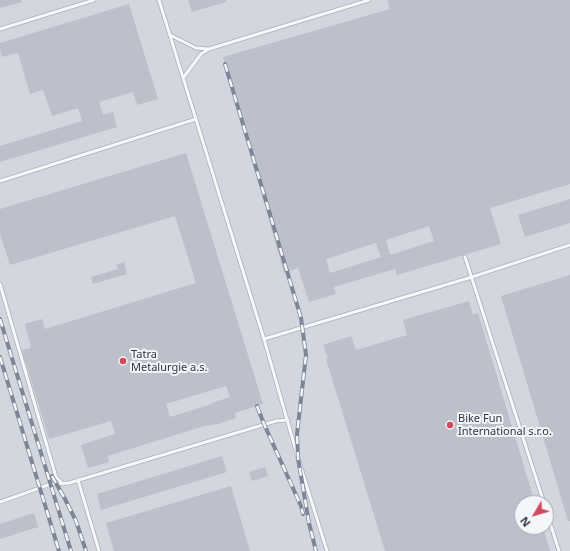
<!DOCTYPE html>
<html>
<head>
<meta charset="utf-8">
<style>
	body { margin:0 }
	#map { position:relative; width:570px; height:551px; overflow:hidden; background:#e4e7ec; font-family:"Noto Sans",sans-serif }
	canvas { display:block }
	.north { position:absolute; left:514px; top:495px; width:40px; height:40px; box-sizing:border-box; background:#f4f6f9; border:1px solid #a4a8b1; border-radius:50%; rotate:232deg; font-size:11px; font-weight:700; line-height:16px; text-align:center; color:#2b3445 }
	.north::after { content:''; display:block; margin:auto; width:14px; height:18px; background:#d1495b; clip-path:polygon(50% 0,100% 100%,50% 72%,0 100%) }
</style>
</head>
<body>
<div id="map">
<canvas width="570" height="551"></canvas>
<div class="north">N</div>
</div>
<script>
const ctx = document.querySelector('canvas').getContext('2d');
ctx.lineJoin = 'round';
function paint(path, color) { ctx.fillStyle = color; ctx.fill(path, 'evenodd'); }
function strokePath(path, color, width, dash) { ctx.strokeStyle = color; ctx.lineWidth = width; ctx.lineCap = dash ? 'butt' : 'round'; ctx.setLineDash(dash || []); ctx.stroke(path); }
function label(font, color, halo, rows, align = 'center') {
  ctx.font = font + ' "Noto Sans",sans-serif'; ctx.lineWidth = 4; ctx.setLineDash([]); ctx.textBaseline = 'middle'; ctx.strokeStyle = halo; ctx.fillStyle = color; for (const [text, x, y, turn = 0] of rows) {
    ctx.save(); ctx.translate(x, y); ctx.rotate((+turn || 0) * Math.PI / 180); ctx.textAlign = isNaN(turn) ? turn : align; if (halo) ctx.strokeText(text, 0, 0); ctx.fillText(text, 0, 0); ctx.restore();
  }
}
paint(new Path2D(`
	M0,0H570V551H0ZM522,503H546V527H522Z`), '#d2d6de');
paint(new Path2D(`
	M0,0H21L22,2L0,8Z
	M188,0H226V2L192,12Z
	M387,0H570V184L490,208L501,244L397,275L395,269L334,287L336,294L309,302L298,268L284,273L223,57L390,9ZM429,226L434,241L390,255L386,240ZM376,243L381,257L330,273L326,259Z
	M129,4L158,99L137,105L133,92L99,102L103,115L113,112L117,127L0,162V146L82,121L78,108L52,116L43,90L30,94L18,53L2,57L0,49V43Z
	M186,153L263,404L235,413L236,418L218,424L204,426L108,456L109,462L88,468L81,445L115,434L111,421L49,439L22,350L31,348L25,324L42,319L45,329L196,283L175,216L10,265L0,234V209ZM226,386L230,397L212,403V404L170,417L166,404Z
	M570,199V223L525,237L518,215Z
	M124,262L127,274L93,284L91,277L118,269L116,265Z
	M570,275V521H568L501,296Z
	M469,301L473,315L478,313L535,503H522V527H543L550,551H385L326,359H328L323,345L351,336L356,350L407,335L403,320Z
	M222,456L227,472L101,510L97,494Z
	M265,467L268,476L252,481L249,472Z
	M231,486L250,551H114L106,523Z
	M34,513L38,527L0,539V524Z`), '#bbc0ca');
const service = new Path2D(`
	M159,0L264,339L298,458L327,551
	M0,29L94,0
	M170,35L196,48L209,49L369,0
	M183,78L201,54L209,49
	M0,181L196,119
	M465,257L544,503
	M0,284L56,477L63,484
	M264,339L472,277L570,245
	M78,480L99,551
	M0,502L51,484L69,483L276,421L288,420
	M546,510L559,551`);
strokePath(service, '#a9aeb7', 4.5);
strokePath(service, '#f7f8fa', 3);
const rail = new Path2D(`
	M225,64L301,318L306,355L297,434L298,458L309,523L316,551
	M0,319L71,551
	M0,357L59,551
	M257,406L264,424L301,506L303,514
	M52,476L65,499L76,521L86,551`);
strokePath(rail, '#7d8696', 4);
strokePath(rail, '#f4f6f9', 2.5, [8]);
for (const [x, y, r, color] of [
	[123,361,4,"#d1495b"],
	[450,425,4,"#d1495b"]
]) { const dot = new Path2D(); dot.arc(x, y, r, 0, 2 * Math.PI); ctx.fillStyle = color; ctx.fill(dot); strokePath(dot, '#f4f6f9', 1.5); }
label('11px', '#2b3445', '#f4f6f9', [
	["Tatra",131,355],
	["Metalurgie a.s.",131,368],
	["Bike Fun",458,419],
	["International s.r.o.",458,432]
], 'left');
</script>
</body>
</html>
